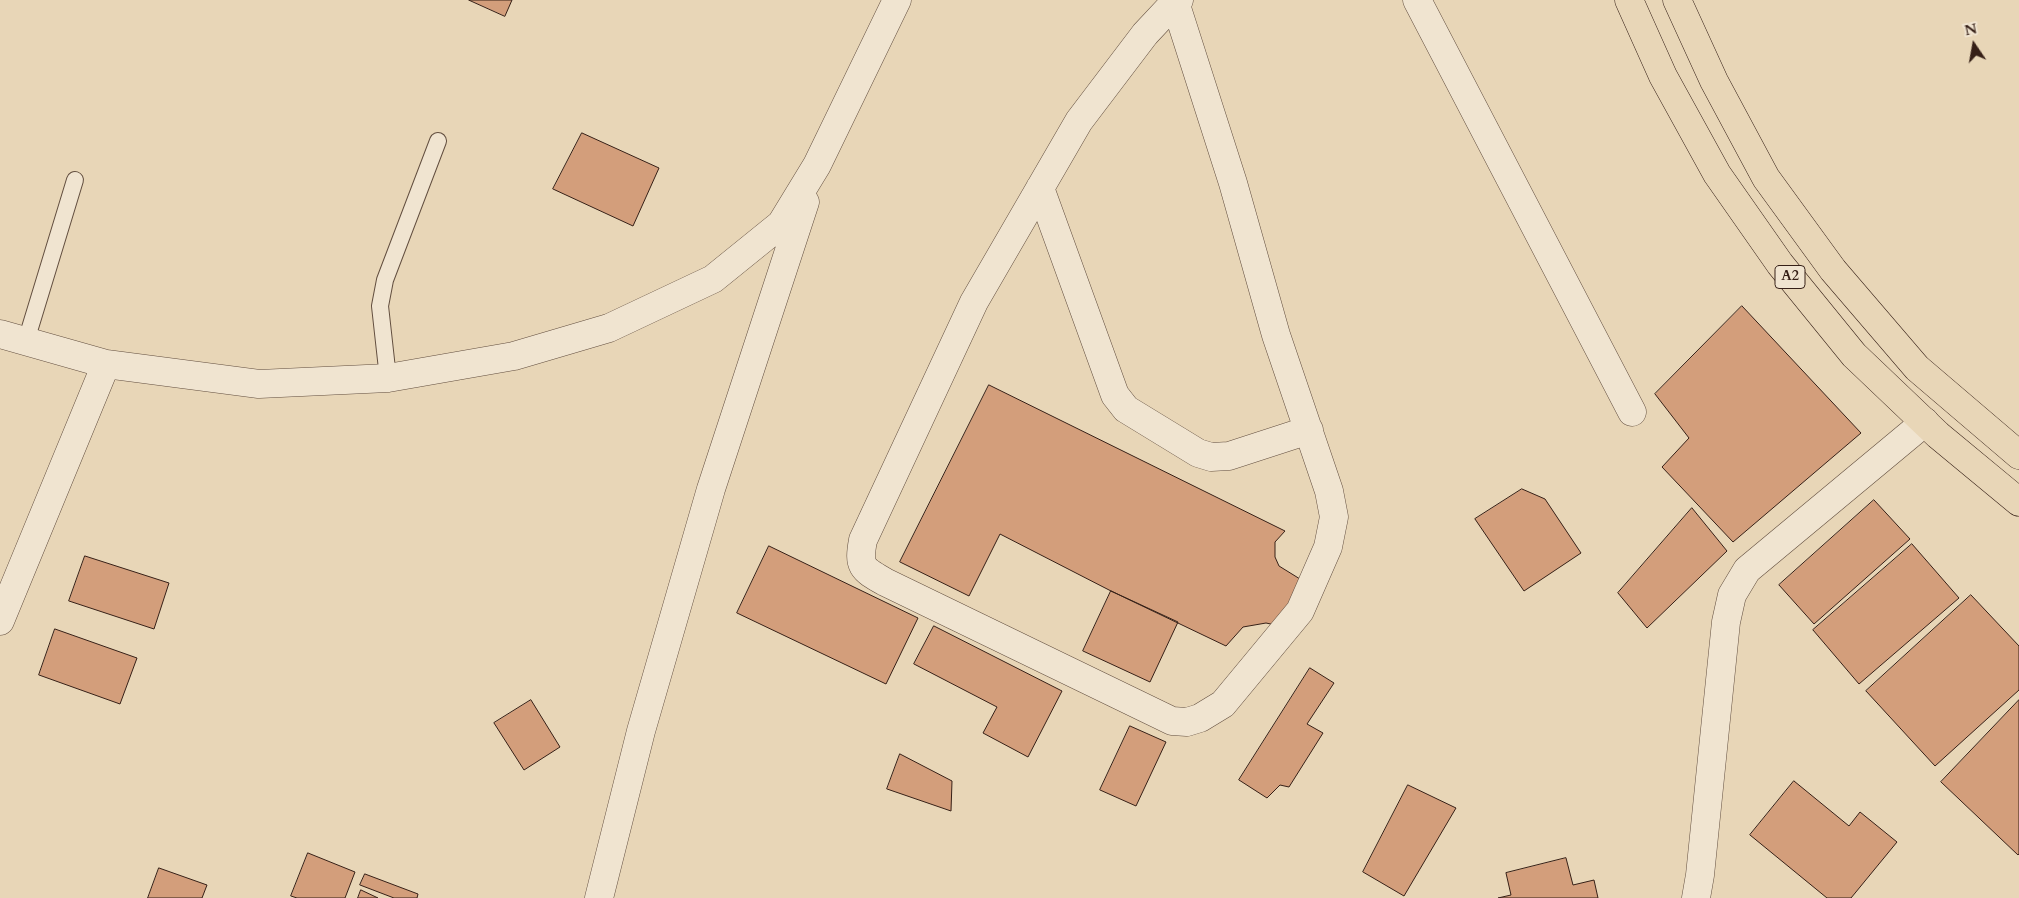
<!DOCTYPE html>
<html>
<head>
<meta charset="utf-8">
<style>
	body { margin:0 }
	#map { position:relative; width:2019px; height:898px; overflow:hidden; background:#e8d6b7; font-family:Cardo,serif }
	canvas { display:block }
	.north { position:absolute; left:1949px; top:20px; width:50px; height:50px; -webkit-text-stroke:4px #f0e4d0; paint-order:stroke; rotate:348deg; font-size:14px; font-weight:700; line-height:20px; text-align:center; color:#362017 }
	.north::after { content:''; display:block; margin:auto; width:18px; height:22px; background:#362017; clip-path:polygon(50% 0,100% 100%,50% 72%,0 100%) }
</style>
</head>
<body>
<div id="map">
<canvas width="2019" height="898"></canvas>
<div class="north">N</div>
</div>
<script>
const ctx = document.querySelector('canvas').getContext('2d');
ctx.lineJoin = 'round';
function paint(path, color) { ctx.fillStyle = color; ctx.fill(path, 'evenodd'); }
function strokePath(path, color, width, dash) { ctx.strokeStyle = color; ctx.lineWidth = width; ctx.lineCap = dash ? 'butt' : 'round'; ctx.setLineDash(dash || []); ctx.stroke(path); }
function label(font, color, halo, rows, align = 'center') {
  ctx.font = font + ' Cardo,serif'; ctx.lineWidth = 4; ctx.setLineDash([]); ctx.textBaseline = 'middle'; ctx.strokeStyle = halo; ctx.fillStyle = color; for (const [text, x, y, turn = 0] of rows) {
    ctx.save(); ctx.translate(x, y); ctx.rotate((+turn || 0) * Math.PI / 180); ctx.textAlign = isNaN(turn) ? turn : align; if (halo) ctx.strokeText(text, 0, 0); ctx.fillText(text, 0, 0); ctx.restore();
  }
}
const building = new Path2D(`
	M469,0H512L505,16Z
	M582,133L659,168L633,226L553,189Z
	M1742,306L1861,433L1733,542L1662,467L1689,438L1655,394Z
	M989,385L1285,531L1275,542V557L1279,566L1300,579L1280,626L1266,623L1243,627L1226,646L1111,591L1000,534L969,596L900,562Z
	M1522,489L1545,499L1581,553L1524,591L1475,519Z
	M1874,500L1910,539L1814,624L1779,585Z
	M1692,508L1727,551L1647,628L1618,593Z
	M1912,544L1959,598L1859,684L1813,630Z
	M769,546L918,618L886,684L737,613Z
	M85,556L169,583L154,629L69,601Z
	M1111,591L1178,622L1150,682L1083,651Z
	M1971,595L2019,646V690L1935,766L1866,691Z
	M934,626L1062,691L1028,757L983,733L997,707L914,664Z
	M55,629L137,658L120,704L39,675Z
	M1310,668L1334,683L1307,724L1323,733L1289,787L1280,785L1267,798L1239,780Z
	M531,700L560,747L524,770L494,723Z
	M2019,700V854L2018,855L1941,782Z
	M1130,726L1166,742L1136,806L1100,790Z
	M900,754L952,781L951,811L887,789Z
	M1794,781L1849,826L1860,812L1897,842L1851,898H1827L1750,835Z
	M1408,785L1456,808L1404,896L1363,872Z
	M308,853L355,872L345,898H297L291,896Z
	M1566,858L1573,885L1594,880L1598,898H1498L1511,895L1506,873Z
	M159,868L207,885L202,898H148Z
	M365,874L418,894L417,898H394L360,885Z
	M361,890L378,898H358Z`);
paint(building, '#d39e7b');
strokePath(building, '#362017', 1);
const service = new Path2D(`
	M26,341L75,180
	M388,378L380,306L385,280L438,141`);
const minor = new Path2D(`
	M1417,0L1632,412
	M1175,2L1233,183L1276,335L1329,491L1334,517L1328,547L1300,611L1223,704L1200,718L1187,722L1172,721L885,582C862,569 858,567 863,540L974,302L1079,121L1145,34L1175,2L1179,0
	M1040,188L1115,395L1126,409L1198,453L1211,457L1229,456L1309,430
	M0,334L106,364L259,384L388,378L514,356L609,328L713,279L781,224L817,165L897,0
	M0,621L106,364
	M599,898L641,731L711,489L805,202
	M1696,898L1700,875L1726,622L1732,595L1747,570L1925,422`);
const trunk = new Path2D(`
	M1629,0L1663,76L1717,174L1780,264L1854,355L1938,435L2019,502
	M1677,0L1714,81L1766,178L1833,270L1917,368L2019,455`);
strokePath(service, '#624e3f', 18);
strokePath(minor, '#624e3f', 29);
strokePath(trunk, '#362017', 29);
strokePath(service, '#f0e4d0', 16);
strokePath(minor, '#f0e4d0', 28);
strokePath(trunk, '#e8d6b7', 28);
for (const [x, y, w] of [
	[1790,277,30]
]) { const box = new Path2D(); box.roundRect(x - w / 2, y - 11.5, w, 23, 4); ctx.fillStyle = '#f0e4d0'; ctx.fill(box); strokePath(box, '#362017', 1); }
label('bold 14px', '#362017', null, [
	["A2",1790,277]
]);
</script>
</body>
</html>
